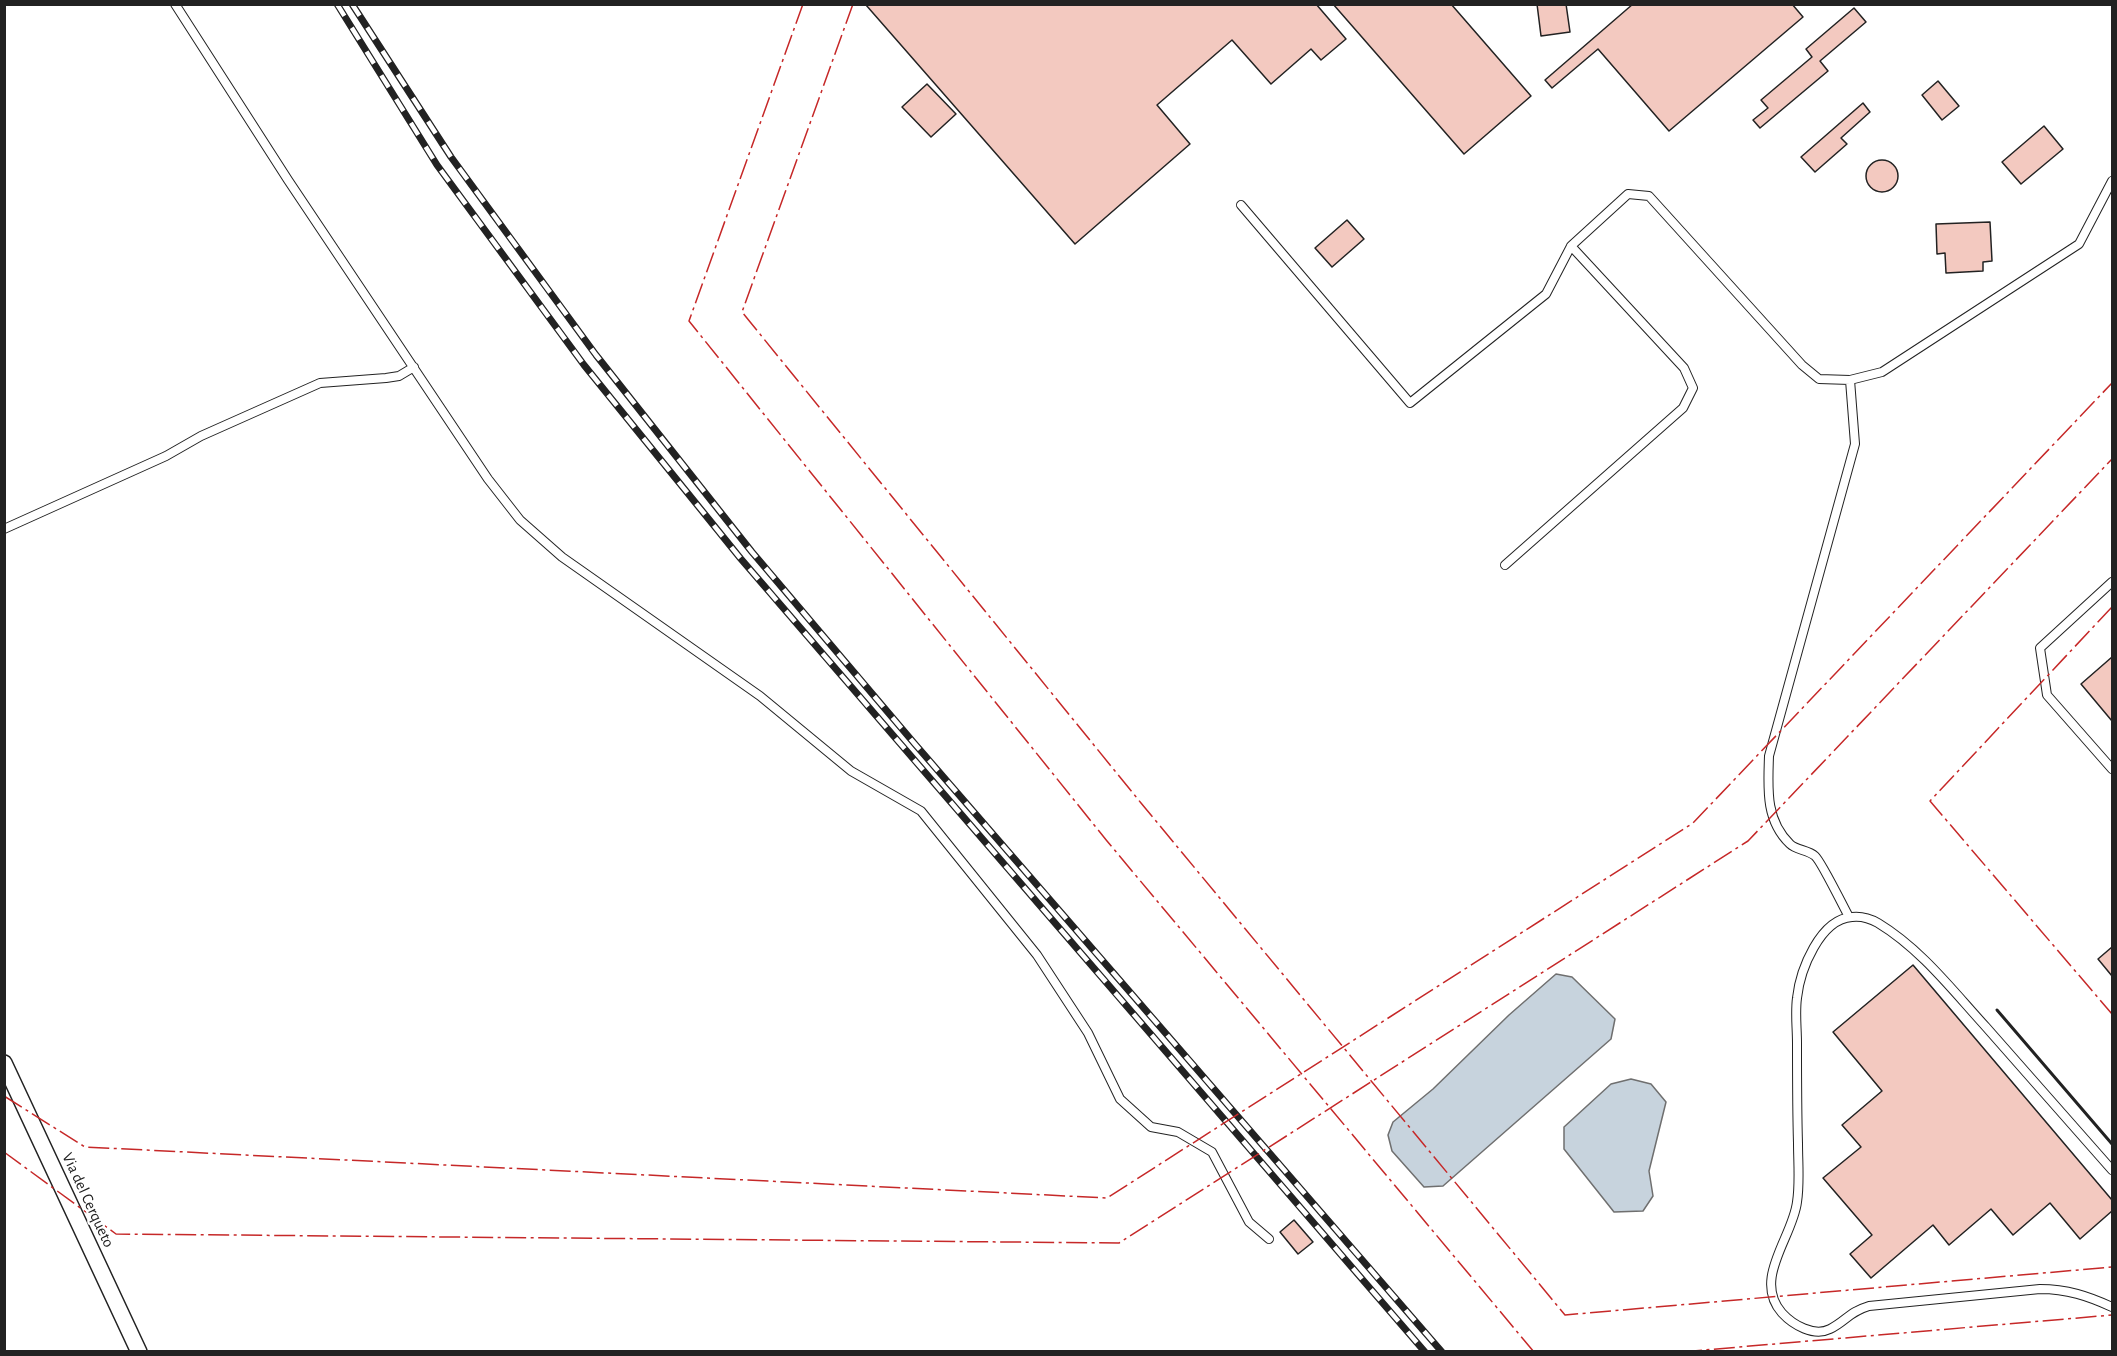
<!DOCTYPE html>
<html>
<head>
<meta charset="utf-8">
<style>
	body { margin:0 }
	#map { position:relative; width:2117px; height:1356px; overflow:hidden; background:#fff; font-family:"Alegreya Sans",sans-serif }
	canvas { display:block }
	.frame { position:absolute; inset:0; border:6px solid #222; pointer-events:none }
</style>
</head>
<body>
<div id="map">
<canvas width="2117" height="1356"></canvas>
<div class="frame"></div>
</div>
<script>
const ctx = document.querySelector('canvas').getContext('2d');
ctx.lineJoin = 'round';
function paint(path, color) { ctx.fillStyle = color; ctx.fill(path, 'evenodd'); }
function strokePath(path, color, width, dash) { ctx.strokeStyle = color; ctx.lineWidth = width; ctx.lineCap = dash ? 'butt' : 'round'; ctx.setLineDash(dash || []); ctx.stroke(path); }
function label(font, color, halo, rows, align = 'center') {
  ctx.font = font + ' "Alegreya Sans",sans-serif'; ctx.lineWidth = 4.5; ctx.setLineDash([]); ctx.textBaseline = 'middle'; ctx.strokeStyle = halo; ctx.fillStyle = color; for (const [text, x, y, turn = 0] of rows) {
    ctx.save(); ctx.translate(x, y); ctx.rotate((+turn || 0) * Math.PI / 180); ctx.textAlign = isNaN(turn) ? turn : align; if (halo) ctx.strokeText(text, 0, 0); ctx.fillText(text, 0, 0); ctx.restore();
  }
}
const water = new Path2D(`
	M1556,974L1572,977L1615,1019L1611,1039L1443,1186L1424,1187L1392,1151L1388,1135L1393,1122L1433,1089L1509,1015Z
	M1631,1079L1651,1084L1666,1102L1649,1171L1653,1196L1643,1211L1614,1212L1564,1149V1127L1611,1084Z`);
paint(water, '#c7d3dd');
strokePath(water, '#6f6f6f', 1.5);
const building = new Path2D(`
	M1316,4L1346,39L1321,60L1311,49L1271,84L1232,40L1157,105L1190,144L1075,244L866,5Z
	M1333,4H1451L1531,96L1464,154Z
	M1537,4H1566L1570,32L1541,36Z
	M1633,4H1792L1803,17L1669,131L1598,49L1552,88L1545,80Z
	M1854,8L1866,22L1820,61L1828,71L1760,128L1753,120L1768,108L1761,100L1812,57L1806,49Z
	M1938,81L1959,106L1942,120L1922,95Z
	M927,84L956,114L931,137L902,107Z
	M1863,103L1870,112L1841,138L1847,144L1815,172L1801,157Z
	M2044,126L2063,149L2021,184L2002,162Z
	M1866 176a16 16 0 1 1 32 0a16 16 0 1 1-32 0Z
	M1347,220L1364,239L1332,267L1315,248Z
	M1990,222L1992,261L1983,262V271L1946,273L1945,253L1937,254L1936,224Z
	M2112,657V721L2081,684Z
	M2112,947V976L2098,959Z
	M1913,965L2112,1200V1211L2080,1239L2050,1203L2013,1235L1991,1209L1949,1245L1933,1225L1871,1278L1850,1254L1872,1235L1823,1178L1861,1147L1842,1125L1882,1091L1833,1032Z
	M1294,1220L1313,1242L1298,1254L1280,1232Z`);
paint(building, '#f3c9c0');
strokePath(building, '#222', 1.5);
const service = new Path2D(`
	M175,4L288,180L488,479L520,520L562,557L760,696L851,771L921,811L1037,955L1088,1033L1120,1099L1151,1127L1178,1132L1212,1152L1249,1222L1269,1239
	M1241,205L1410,403L1546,294L1571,246L1628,194L1649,196L1802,365L1819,379L1850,380L1882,372L2079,244L2112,181
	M4,529L166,456L201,436L320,383L386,378L399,376L414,367
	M1505,565L1683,408L1693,388L1684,368L1571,246
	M2112,582L2040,648L2047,695L2112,769
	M1849,917C1843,906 1821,861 1815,856C1808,850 1796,850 1790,844C1765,820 1768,788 1769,756L1855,444L1850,380
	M2112,1170C2070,1122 2028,1075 1986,1027C1953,991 1921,949 1878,923C1871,919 1861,916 1852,917C1820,919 1800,970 1797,998C1795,1013 1797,1028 1797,1043C1797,1076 1797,1110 1798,1143C1798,1163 1800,1183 1797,1202C1793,1237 1752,1279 1782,1313C1793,1325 1814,1337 1830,1329C1846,1321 1849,1312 1869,1306L2040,1289C2067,1289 2088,1296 2112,1307`);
const minor = new Path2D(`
	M4,1063L139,1352`);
strokePath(service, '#222', 10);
strokePath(minor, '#222', 18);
strokePath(service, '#fff', 8);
strokePath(minor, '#fff', 15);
const rail = new Path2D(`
	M337,4L437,165L584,365L741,559L1425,1352
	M352,4L451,157L596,355L752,552L914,743L1442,1352`);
strokePath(rail, '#222', 7);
strokePath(rail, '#fff', 4.5, [14]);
strokePath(new Path2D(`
	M1997,1010L2112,1144`), '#222', 3);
strokePath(new Path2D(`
	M803,4L689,321L1107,841L1534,1352
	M853,4L742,312L1141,803L1565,1315L2112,1267
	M2112,607L1930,801L2112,1014
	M4,1096L85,1147L1107,1198L1693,823L2112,383
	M4,1152L116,1234L1119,1243L1748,841L2112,459
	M1681,1352L2112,1315`), '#c62828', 1.5, [21, 4.5, 3, 4.5]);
label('16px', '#222', '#fff', [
	["Via del Cerqueto",88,1200,65]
]);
</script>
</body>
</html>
